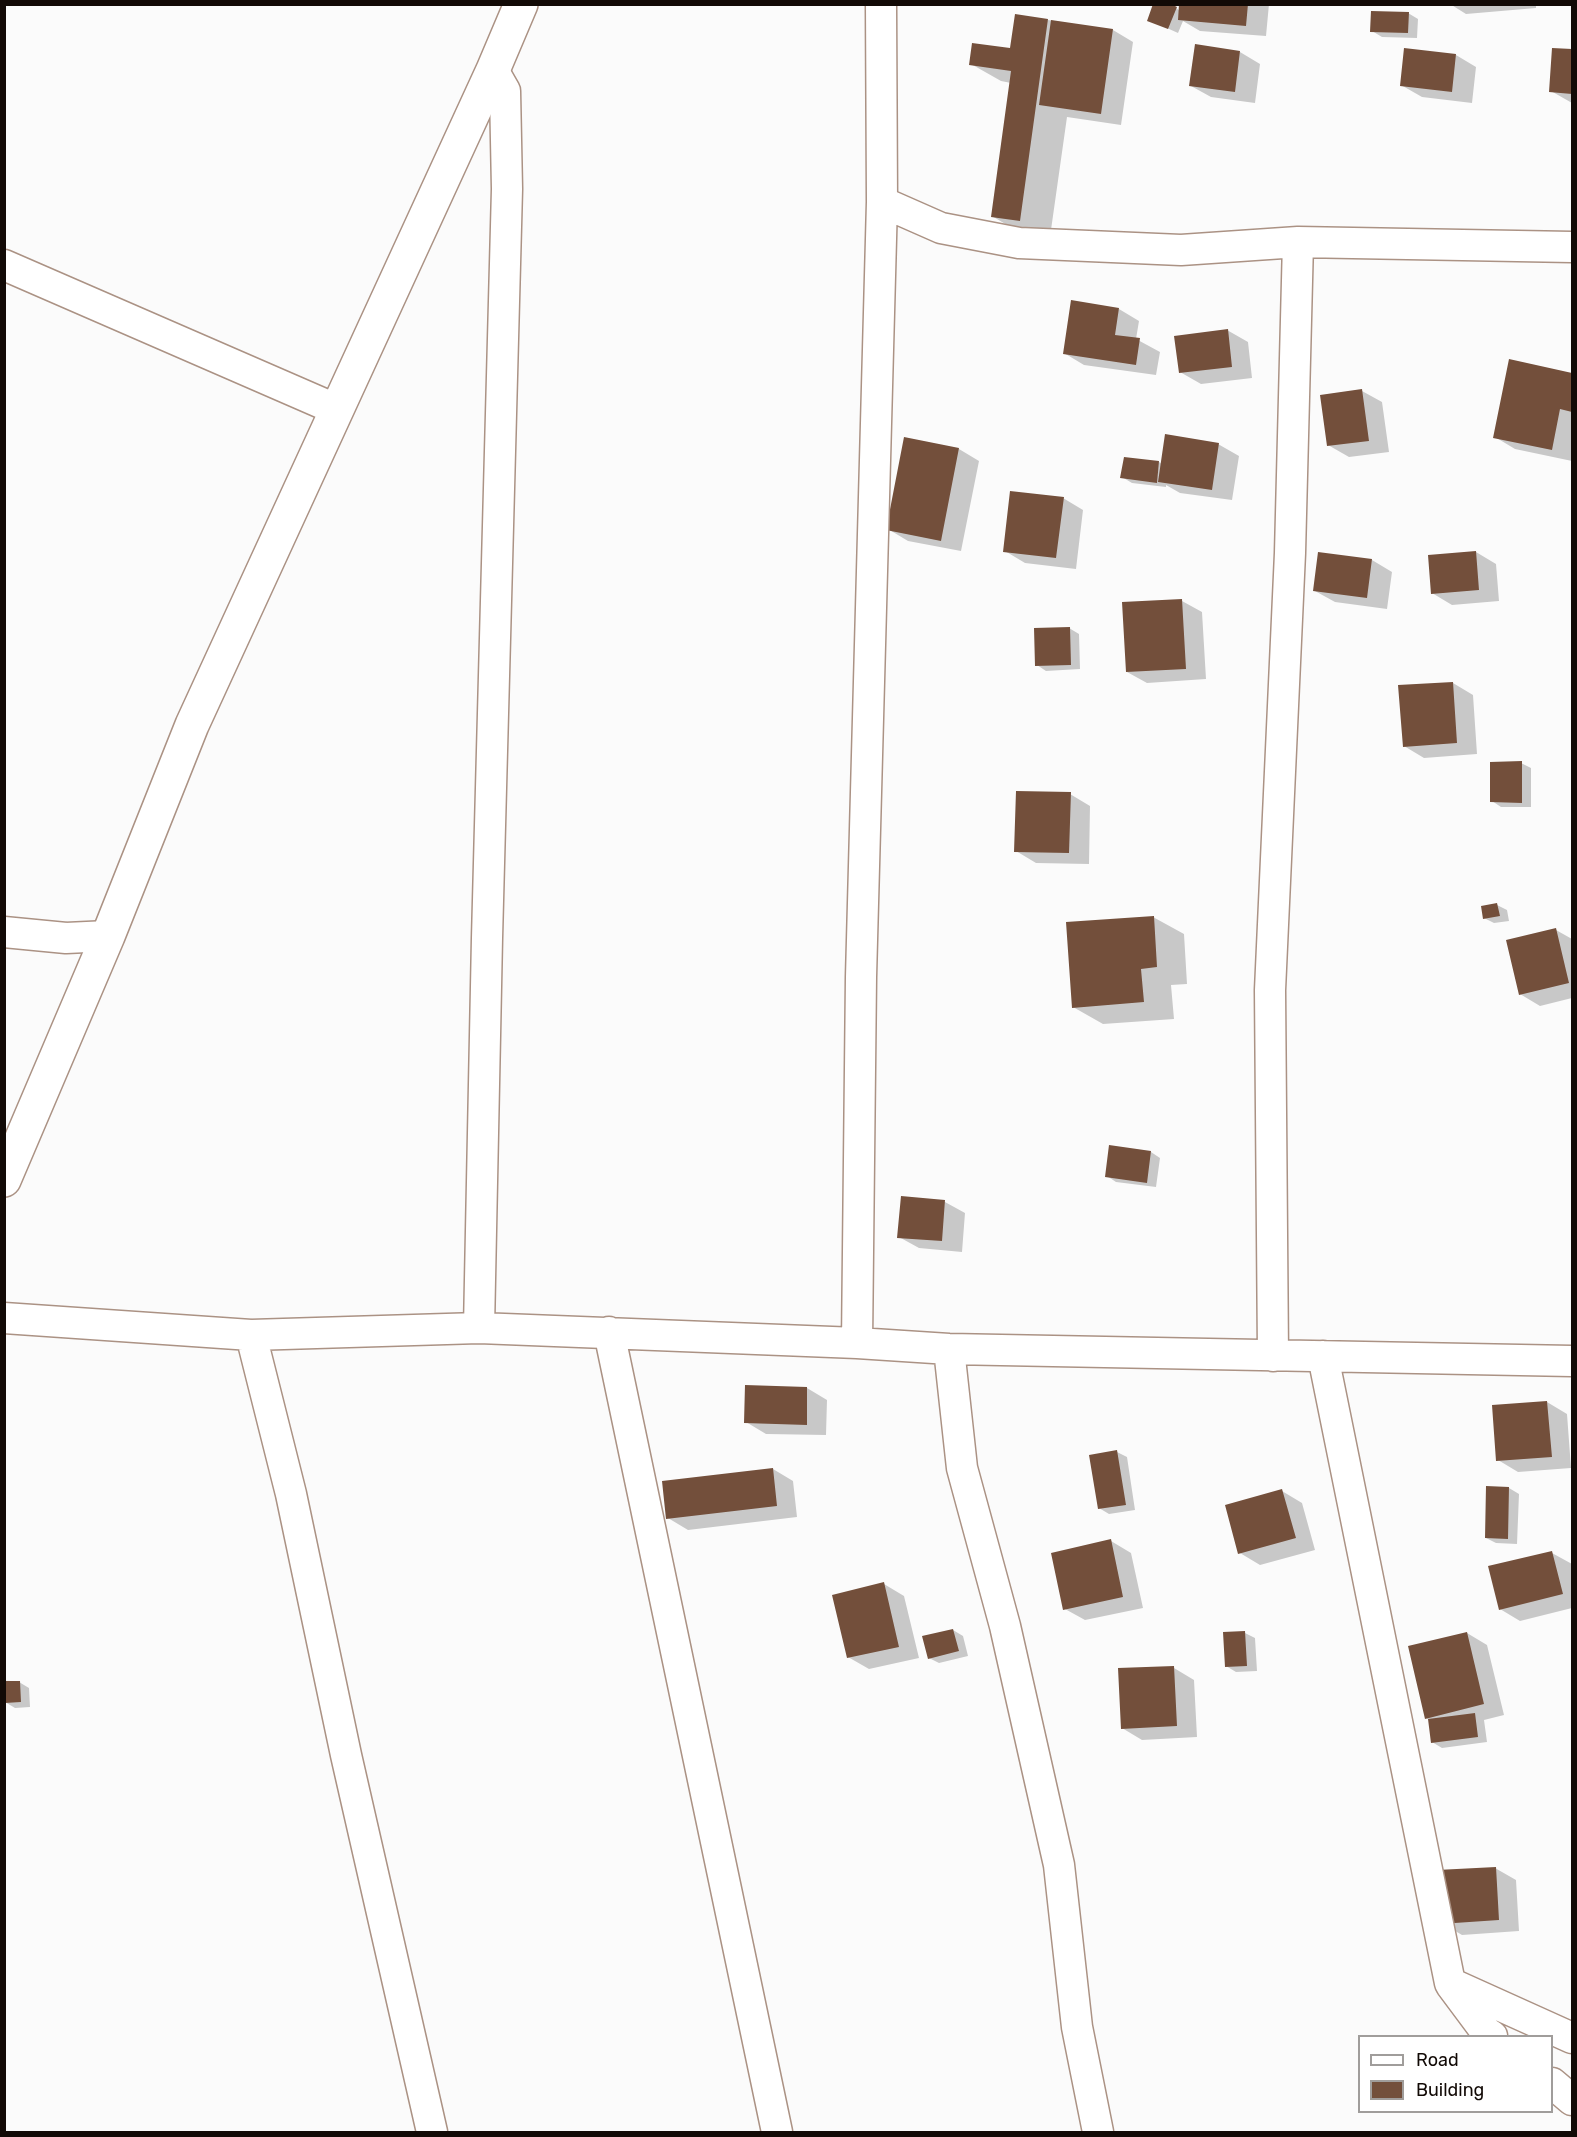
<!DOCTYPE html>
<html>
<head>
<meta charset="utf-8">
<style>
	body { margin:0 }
	#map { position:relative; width:1577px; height:2137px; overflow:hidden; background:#fbfbfb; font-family:Rubik,sans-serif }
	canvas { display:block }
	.frame { position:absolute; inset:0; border:6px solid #120a06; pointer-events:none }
	.legend { position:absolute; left:1358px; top:2035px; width:195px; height:78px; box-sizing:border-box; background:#fff; border:2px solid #a09d9b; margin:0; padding:8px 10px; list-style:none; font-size:18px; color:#120a06 }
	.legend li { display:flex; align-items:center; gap:12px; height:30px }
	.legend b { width:30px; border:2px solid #a09d9b }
</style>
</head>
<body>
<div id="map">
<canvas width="1577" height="2137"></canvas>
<div class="frame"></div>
<ul class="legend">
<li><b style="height:8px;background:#fff"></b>Road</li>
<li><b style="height:16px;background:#734f3b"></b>Building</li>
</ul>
</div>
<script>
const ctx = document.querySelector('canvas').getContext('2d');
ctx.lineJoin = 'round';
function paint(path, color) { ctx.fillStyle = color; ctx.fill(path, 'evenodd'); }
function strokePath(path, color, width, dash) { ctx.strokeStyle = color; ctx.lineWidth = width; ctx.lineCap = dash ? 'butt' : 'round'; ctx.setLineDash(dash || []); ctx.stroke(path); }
paint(new Path2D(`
	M1181,4H1269L1266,36L1200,31L1183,21L1178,33L1149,20L1176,8L1180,11Z
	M1450,4H1536V8L1466,14Z
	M1408,13L1418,19L1417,38L1382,37L1372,31Z
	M1048,20L1113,30L1133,42L1121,125L1067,117L1050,237L1022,234L992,216L1011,83L1001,81L971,64L1012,50Z
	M1554,49L1572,50V103L1551,91Z
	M1240,52L1260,64L1255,103L1211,97L1191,86Z
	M1456,55L1476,67L1472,103L1422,97L1401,85Z
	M1119,309L1139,321L1136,339L1160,352L1156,375L1084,365L1064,353Z
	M1227,330L1248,342L1252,378L1201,384L1180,372Z
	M1510,361L1572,374V461L1515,449L1495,437Z
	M1362,391L1382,402L1389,452L1349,457L1328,445Z
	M905,439L959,449L979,461L961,551L908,541L888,529Z
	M1218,444L1239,456L1232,500L1180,493L1166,485V487L1132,483L1122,477L1159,462L1162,464Z
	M1063,498L1083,510L1076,569L1025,563L1005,551Z
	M1476,552L1496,564L1499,601L1452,605L1432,593Z
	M1372,560L1392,572L1387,609L1335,602L1315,591Z
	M1182,601L1202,612L1206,679L1147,683L1127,672Z
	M1069,628L1079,634L1080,669L1046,671L1037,665Z
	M1453,683L1473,695L1477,754L1424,758L1404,746Z
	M1521,763L1531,768V807H1501L1492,801Z
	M1070,794L1090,806L1089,864L1036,863L1016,851Z
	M1497,905L1507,910L1509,921L1494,923L1484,918Z
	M1153,917L1184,934L1187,984L1171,985L1174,1019L1103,1024L1073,1007Z
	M1556,930L1572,939V998L1540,1006L1520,994Z
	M1151,1152L1160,1158L1156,1187L1116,1182L1107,1176Z
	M902,1198L945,1202L965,1213L962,1252L919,1248L899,1237Z
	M807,1388L827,1400L826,1435L766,1434L746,1422Z
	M1547,1402L1567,1414L1571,1468L1518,1472L1498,1460Z
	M1117,1452L1127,1457L1135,1510L1109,1514L1099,1508Z
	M773,1469L793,1481L797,1517L688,1530L668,1518Z
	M1509,1488L1519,1494L1517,1544L1496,1543L1486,1538Z
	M1282,1491L1302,1503L1315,1550L1260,1565L1240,1553Z
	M1111,1541L1131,1553L1143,1608L1085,1620L1065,1609Z
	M1552,1553L1572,1564V1608L1520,1621L1500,1609Z
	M884,1584L904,1596L919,1658L869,1669L848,1657Z
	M953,1630L963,1636L968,1656L939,1663L929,1658Z
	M1245,1633L1255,1638L1257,1671L1236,1672L1226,1666Z
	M1467,1633L1487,1645L1504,1715L1484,1720L1487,1742L1442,1748L1432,1742L1430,1720L1426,1718Z
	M1174,1668L1194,1680L1197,1737L1142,1740L1122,1728L1120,1670Z
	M19,1682L29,1688L30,1707L15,1708L5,1702L4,1683Z
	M1495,1868L1516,1880L1519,1931L1462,1935L1442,1923Z`), '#0003');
paint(new Path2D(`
	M1153,4H1171L1177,7L1168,29L1147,21Z
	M1179,4H1248L1246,26L1178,20Z
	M1371,11L1409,12L1408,33L1370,32Z
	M1015,14L1048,19L1020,221L991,217L1011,71L969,65L972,43L1010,48Z
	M1051,20L1113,29L1101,114L1039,105Z
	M1195,44L1240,51L1235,92L1189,86Z
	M1404,48L1456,54L1452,92L1400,86Z
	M1552,48L1572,49V94L1549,92Z
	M1071,300L1119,308L1115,335L1140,338L1136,365L1063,354Z
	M1228,329L1232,367L1179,373L1174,336Z
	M1509,359L1572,373V412L1560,409L1552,450L1493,438Z
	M1362,389L1369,441L1327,446L1320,395Z
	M1165,434L1219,443L1212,490L1158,482Z
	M904,437L959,448L941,541L886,530Z
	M1124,457L1159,461L1157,483L1120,478Z
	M1010,491L1064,497L1056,558L1003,552Z
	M1476,551L1479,590L1431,594L1428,555Z
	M1318,552L1372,559L1367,598L1313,591Z
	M1182,599L1186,669L1126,672L1122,602Z
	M1070,627L1071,665L1035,666L1034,628Z
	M1453,682L1457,743L1403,747L1398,685Z
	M1522,761V803L1490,802V762Z
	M1016,791L1071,792L1069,853L1014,852Z
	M1497,903L1500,916L1483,919L1481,906Z
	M1154,916L1157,967L1141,969L1144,1002L1072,1008L1066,922Z
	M1556,928L1569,983L1519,995L1506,940Z
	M1109,1145L1151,1151L1147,1183L1105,1177Z
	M901,1196L945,1200L942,1241L897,1238Z
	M745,1385L807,1387V1425L744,1423Z
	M1547,1401L1552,1457L1496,1461L1492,1405Z
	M1117,1450L1126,1505L1098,1509L1089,1455Z
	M773,1468L777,1506L666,1519L662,1481Z
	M1486,1486L1509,1487L1508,1539L1485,1538Z
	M1282,1489L1296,1538L1238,1554L1225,1505Z
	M1111,1539L1123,1597L1063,1610L1051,1553Z
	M1552,1551L1563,1594L1499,1610L1488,1566Z
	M884,1582L899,1647L847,1658L832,1595Z
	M953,1629L959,1651L928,1659L922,1636Z
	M1245,1631L1247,1666L1225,1667L1223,1632Z
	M1467,1632L1484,1704L1425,1719L1408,1646Z
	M1174,1666L1177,1726L1121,1729L1118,1668Z
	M5,1681H20L21,1702L5,1703Z
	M1475,1713L1478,1737L1431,1743L1428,1719Z
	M1496,1867L1499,1920L1440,1924L1437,1870Z`), '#734f3b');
const street = new Path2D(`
	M882,202L941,228L1019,243L1181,250L1298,242
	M4,265L333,408L336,412
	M4,932L66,938L108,936
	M4,1318L251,1335L479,1328L857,1343L949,1349L1572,1361
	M479,1328L487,938L507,189L505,91L493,70
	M609,1332L777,2132
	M251,1335L291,1494L346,1755L432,2132
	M857,1343L861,977L882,202L881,4
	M949,1349L962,1468L1005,1626L1059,1865L1077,2027L1098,2132
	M1273,1356L1270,990L1290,553L1298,242L1572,247
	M1323,1356L1450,1983L1572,2038
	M1451,1985L1486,2032L1492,2036
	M1552,2083L1572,2100`);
const secondary = new Path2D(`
	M4,1180L108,936L192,725L493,70L521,4`);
strokePath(street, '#ab9284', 33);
strokePath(secondary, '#ab9284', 36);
strokePath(street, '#fff', 30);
strokePath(secondary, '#fff', 33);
</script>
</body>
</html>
